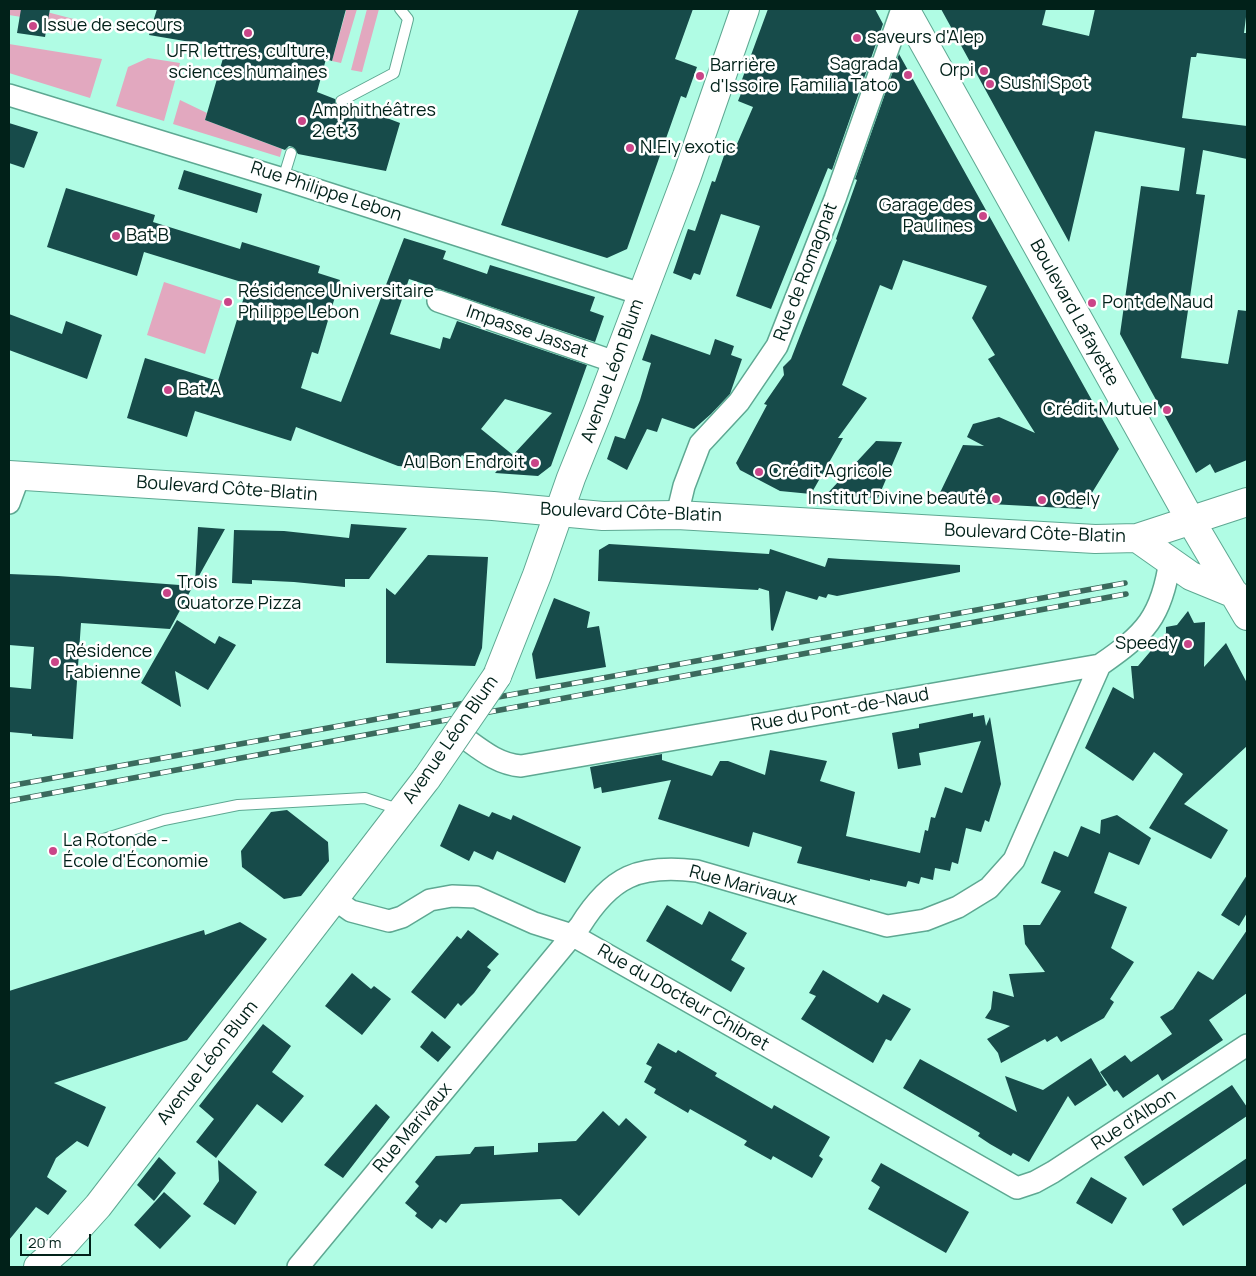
<!DOCTYPE html>
<html>
<head>
<meta charset="utf-8">
<style>
	body { margin:0 }
	#map { position:relative; width:1256px; height:1276px; overflow:hidden; background:#b0fce4; font-family:Manrope,sans-serif }
	canvas { display:block }
	.frame { position:absolute; inset:0; border:10px solid #012119; pointer-events:none }
	.scale { position:absolute; left:20px; top:1234px; width:71px; height:22px; box-sizing:border-box; border:2px solid #012119; border-top:0; padding-left:6px; font-size:15px; line-height:18px; white-space:nowrap; color:#012119; -webkit-text-stroke:4px #fff; paint-order:stroke }
</style>
</head>
<body>
<div id="map">
<canvas width="1256" height="1276"></canvas>
<div class="frame"></div>
<div class="scale">20 m</div>
</div>
<script>
const ctx = document.querySelector('canvas').getContext('2d');
ctx.lineJoin = 'round';
function paint(path, color) { ctx.fillStyle = color; ctx.fill(path, 'evenodd'); }
function strokePath(path, color, width, dash) { ctx.strokeStyle = color; ctx.lineWidth = width; ctx.lineCap = dash ? 'butt' : 'round'; ctx.setLineDash(dash || []); ctx.stroke(path); }
function label(font, color, halo, rows, align = 'center') {
  ctx.font = font + ' Manrope,sans-serif'; ctx.lineWidth = 5; ctx.setLineDash([]); ctx.textBaseline = 'middle'; ctx.strokeStyle = halo; ctx.fillStyle = color; for (const [text, x, y, turn = 0] of rows) {
    ctx.save(); ctx.translate(x, y); ctx.rotate((+turn || 0) * Math.PI / 180); ctx.textAlign = isNaN(turn) ? turn : align; if (halo) ctx.strokeText(text, 0, 0); ctx.fillText(text, 0, 0); ctx.restore();
  }
}
paint(new Path2D(`
	M9,9L43,11L89,23V28L9,15Z
	M337,9H357L341,63L332,61L346,11Z
	M367,9H379L362,72L351,70Z
	M9,44L102,59L90,98L9,73Z
	M148,58L180,63L164,121L116,106L128,67Z
	M180,100L207,113L205,120L282,149L280,157L173,124Z
	M164,282L222,301L205,354L147,335Z`), '#e2a8bf');
paint(new Path2D(`
	M21,9H50L45,37L17,33Z
	M157,9H346L332,61L326,59L317,92L335,99L338,107L350,104L400,123L386,171L298,154L293,147L289,146L285,150L205,120L226,48L149,35Z
	M579,9H693L675,59L697,67L686,98L681,96L627,249L607,258L501,225Z
	M768,9H875L883,24L832,170L828,168L771,309L736,296L760,226L721,214L700,275L694,273L691,280L673,273L688,229L695,231L712,181L715,182L729,141L737,144L753,107L738,101L744,86L740,85Z
	M941,9H1046L1042,25L1089,36L1095,9H1247L1244,33H1247V59L1197,53L1196,57H1191L1182,118L1247,126V159L1203,150L1196,194L1205,195L1181,358L1228,364L1238,310L1247,311V460L1215,473L1210,464L1196,473L1120,334L1141,186L1179,191L1185,148L1095,131L1069,242Z
	M899,54L1119,449L1082,509L936,501L963,445L984,446L967,437L973,424L999,417L1035,433L988,359L995,355L972,318L987,286L903,260L892,290L880,285L842,385L867,398L838,438H843L811,494L780,491L740,470L736,463L767,405L764,404L784,375L783,367L791,359L837,240L836,239L857,180L855,179Z
	M9,123L38,132L24,168L9,163Z
	M184,170L262,194L257,213L178,189Z
	M66,188L155,215L153,222L240,249L242,242L320,266L318,273L340,280L318,354L312,352L301,388L341,402L404,238L446,251L443,259L487,274L490,265L595,297L590,311L604,316L595,342L409,279L390,334L440,349L443,337L450,339L457,321L587,365L551,466L538,476L495,473L503,464L472,463L462,455L451,470L398,466L296,427L291,441L195,411L187,437L127,418L145,358L218,381L248,284L144,252L137,276L47,247ZM505,399L552,413L513,455L481,429Z
	M9,314L62,334L66,321L102,335L87,379L9,350Z
	M651,334L710,355L715,339L734,346L731,355L742,359L730,394L711,414L694,429L662,418L657,432L647,429L627,470L607,459L615,436L625,439L640,400L651,363L642,360Z
	M876,441L902,442L878,498L826,495Z
	M351,524L407,528L369,579H345V587L294,582L252,580V584L232,583L234,530L284,531L349,538Z
	M198,527L225,529L195,583Z
	M609,544L769,554L770,549L825,567L828,558L841,559L960,565V572L837,596L828,594L826,598L819,596L817,600L786,591L773,631L771,630L769,591L759,588L758,590L598,581L599,550Z
	M428,555L488,557L482,648L475,666L386,663V588L395,595Z
	M9,574L58,576L193,586L170,629L81,623L73,739L32,736V734L9,732V687L31,689L34,647L9,645Z
	M554,598L590,612L587,628L599,626L606,667L536,679L532,654Z
	M1188,611L1194,623L1205,622L1204,667L1226,643L1247,683V746L1184,804L1228,830L1211,859L1149,828L1183,774L1154,752L1133,781L1085,748L1113,687L1134,699L1131,666H1138L1166,633V627L1177,625Z
	M177,620L215,644L219,636L236,645L208,690L175,671L181,707L141,683Z
	M973,713V717L984,715L986,726L990,717L1001,784L989,822L985,820L981,832L966,828L958,864L952,862L950,871L935,868L933,880L921,877L919,884L908,881L906,887L870,879V881L797,863L802,847L753,832L749,847L658,819L671,780L602,793L601,787L594,789L590,767L662,754V760L712,776L720,761H728L765,775L770,750L827,761L820,781L855,792L846,836L920,853L925,830L928,831L931,817L935,818L945,787L962,793L981,741L919,753L921,765L898,769L892,733L919,728V724Z
	M459,804L489,817L492,812L511,820L513,815L581,847L565,883L497,851L493,860L474,851L469,861L440,846Z
	M287,810L328,842L329,861L301,896L284,899L242,867L241,851L271,812Z
	M1117,815L1151,838L1139,865L1109,852L1094,893L1127,907L1111,948L1134,962L1110,999L1114,1002L1104,1018L1061,1042L1057,1036L1047,1042L1045,1039L1001,1063L998,1053L987,1039L1010,1026L985,1018L991,1009L993,991L1014,997L1009,974L1045,972L1025,944L1023,925H1040L1061,891L1041,883L1054,851L1068,857L1081,826L1100,834L1101,820Z
	M1247,875V913L1239,926L1221,915Z
	M667,905L702,925L709,911L747,933L731,960L745,968L731,992L646,941Z
	M240,922L267,939L187,1040L54,1083L106,1107L88,1147L77,1141L56,1158L47,1177L67,1191L48,1215L36,1207L9,1240V991L204,930L205,935Z
	M468,930L499,954L487,967L491,970L474,993L461,1006L458,1003L445,1019L411,992L457,936L461,939Z
	M1247,930V993L1209,1020L1223,1040L1162,1081L1158,1074L1123,1098L1117,1090L1114,1092L1100,1072L1125,1055L1131,1062L1172,1034L1160,1017L1173,1009L1198,971L1213,980Z
	M823,970L878,1003L883,994L911,1009L891,1041L886,1039L873,1063L801,1019L816,996L809,993Z
	M352,973L371,989L374,986L391,999L362,1035L325,1006Z
	M263,1024L291,1046L272,1072L304,1096L282,1123L257,1104L216,1158L196,1142L214,1119L199,1106Z
	M432,1031L451,1047L438,1062L420,1047Z
	M658,1043L676,1053L678,1050L717,1073L715,1076L772,1109L774,1105L830,1137L819,1156L823,1159L812,1178L773,1156L771,1160L744,1145L747,1141L690,1109L688,1113L654,1093L656,1089L644,1082L652,1067L646,1064Z
	M1091,1058L1107,1085L1075,1106L1068,1096L1029,1162L1013,1153L1011,1156L990,1144L978,1136L980,1133L903,1088L920,1059L1017,1112L1005,1076L1043,1090Z
	M1232,1085L1247,1107V1116L1143,1186L1124,1157Z
	M376,1104L390,1117L343,1178L324,1165Z
	M603,1111L619,1126L626,1118L647,1137L579,1216L561,1199L461,1204L446,1223L440,1219L432,1229L415,1216L417,1213L405,1203L419,1186L415,1182L436,1156L470,1154L475,1147L494,1146V1155L538,1152V1143L576,1141Z
	M159,1157L176,1173L154,1201L137,1185Z
	M1247,1158V1183L1183,1226L1172,1209Z
	M218,1160L257,1192L235,1225L203,1204L219,1181Z
	M881,1163L969,1212L946,1253L868,1209L880,1187L871,1181Z
	M1091,1177L1127,1198L1112,1224L1076,1203Z
	M164,1192L191,1216L160,1249L134,1225Z`), '#174b4a');
const service = new Path2D(`
	M341,101L394,73L408,19L400,9
	M283,179L291,153
	M94,842L164,820L238,805L365,798L401,810`);
const minor = new Path2D(`
	M9,95L283,179L641,294
	M438,301L615,362
	M9,503L19,476
	M677,515L684,486L700,444L739,402L777,346L835,199L902,9
	M459,734C479,748 496,764 521,766L1100,665C1145,634 1162,617 1170,560
	M334,899L351,911L389,921L402,917L430,900L452,896L476,897L534,923L572,935L1017,1188L1035,1182L1053,1172L1247,1045
	M298,1267L580,926C611,876 639,864 697,871L887,926L925,920L958,907L989,888L1014,860L1100,665`);
const secondary = new Path2D(`
	M905,9L1191,521
	M497,676L537,575L571,478L598,411L687,176L745,9
	M38,1267L61,1247L98,1206L427,778`);
const primary = new Path2D(`
	M9,475L493,506L603,516L677,515L1095,539L1137,538L1247,502
	M1191,521L1247,616
	M1137,538L1191,576L1235,594`);
strokePath(service, '#5ea892', 12);
strokePath(minor, '#5ea892', 24);
strokePath(secondary, '#5ea892', 30);
strokePath(primary, '#5ea892', 30);
strokePath(service, '#fff', 10);
strokePath(minor, '#fff', 21);
strokePath(secondary, '#fff', 28);
strokePath(primary, '#fff', 28);
const rail = new Path2D(`
	M9,786L1125,583
	M9,801L1126,594`);
strokePath(rail, '#3b6a5d', 5.5);
strokePath(rail, '#fff', 4, [11]);
const secondaryBridge = new Path2D(`
	M427,778L497,676`);
strokePath(secondaryBridge, '#5ea892', 30, []);
strokePath(secondaryBridge, '#fff', 28);
for (const [x, y, r, color] of [
	[33,26,5,"#ca4588"],
	[248,33,5,"#ca4588"],
	[857,38,5,"#ca4588"],
	[984,71,5,"#ca4588"],
	[908,75,5,"#ca4588"],
	[700,76,5,"#ca4588"],
	[990,84,5,"#ca4588"],
	[302,121,5,"#ca4588"],
	[630,148,5,"#ca4588"],
	[983,216,5,"#ca4588"],
	[116,236,5,"#ca4588"],
	[228,302,5,"#ca4588"],
	[1092,303,5,"#ca4588"],
	[168,390,5,"#ca4588"],
	[1167,410,5,"#ca4588"],
	[535,463,5,"#ca4588"],
	[759,472,5,"#ca4588"],
	[996,499,5,"#ca4588"],
	[1042,500,5,"#ca4588"],
	[167,593,5,"#ca4588"],
	[1188,644,5,"#ca4588"],
	[55,662,5,"#ca4588"],
	[53,851,5,"#ca4588"]
]) { const dot = new Path2D(); dot.arc(x, y, r, 0, 2 * Math.PI); ctx.fillStyle = color; ctx.fill(dot); strokePath(dot, '#fff', 2); }
label('18px', '#012119', '#fff', [
	["Issue de secours",43,26],
	["saveurs d'Alep",867,38],
	["UFR lettres, culture,",248,52,"center"],
	["sciences humaines",248,73,"center"],
	["Sagrada",898,65,"right"],
	["Familia Tatoo",898,86,"right"],
	["Barrière",710,66],
	["d'Issoire",710,87],
	["Orpi",974,71,"right"],
	["Sushi Spot",1000,84],
	["Amphithéâtres",312,111],
	["2 et 3",312,132],
	["N.Ely exotic",640,148],
	["Garage des",973,206,"right"],
	["Paulines",973,227,"right"],
	["Bat B",126,236],
	["Résidence Universitaire",238,292],
	["Philippe Lebon",238,313],
	["Pont de Naud",1102,303],
	["Bat A",178,390],
	["Crédit Mutuel",1157,410,"right"],
	["Au Bon Endroit",525,463,"right"],
	["Crédit Agricole",769,472],
	["Institut Divine beauté",986,499,"right"],
	["Odely",1052,500],
	["Trois",177,583],
	["Quatorze Pizza",177,604],
	["Speedy",1178,644,"right"],
	["Résidence",65,652],
	["Fabienne",65,673],
	["La Rotonde -",63,841],
	["École d'Économie",63,862]
], 'left');
label('18px', '#012119', '#fff', [
	["Rue Philippe Lebon",326,192,18],
	["Rue de Romagnat",806,272,-69],
	["Boulevard Lafayette",1074,313,61],
	["Impasse Jassat",527,332,19],
	["Avenue Léon Blum",613,371,-70],
	["Boulevard Côte-Blatin",227,489,4],
	["Boulevard Côte-Blatin",631,513,2],
	["Boulevard Côte-Blatin",1035,534,2],
	["Rue du Pont-de-Naud",840,710,-10],
	["Avenue Léon Blum",451,740,-55],
	["Rue Marivaux",743,886,15],
	["Rue du Docteur Chibret",683,998,30],
	["Avenue Léon Blum",208,1063,-52],
	["Rue d'Albon",1134,1120,-33],
	["Rue Marivaux",413,1128,-50]
]);
</script>
</body>
</html>
